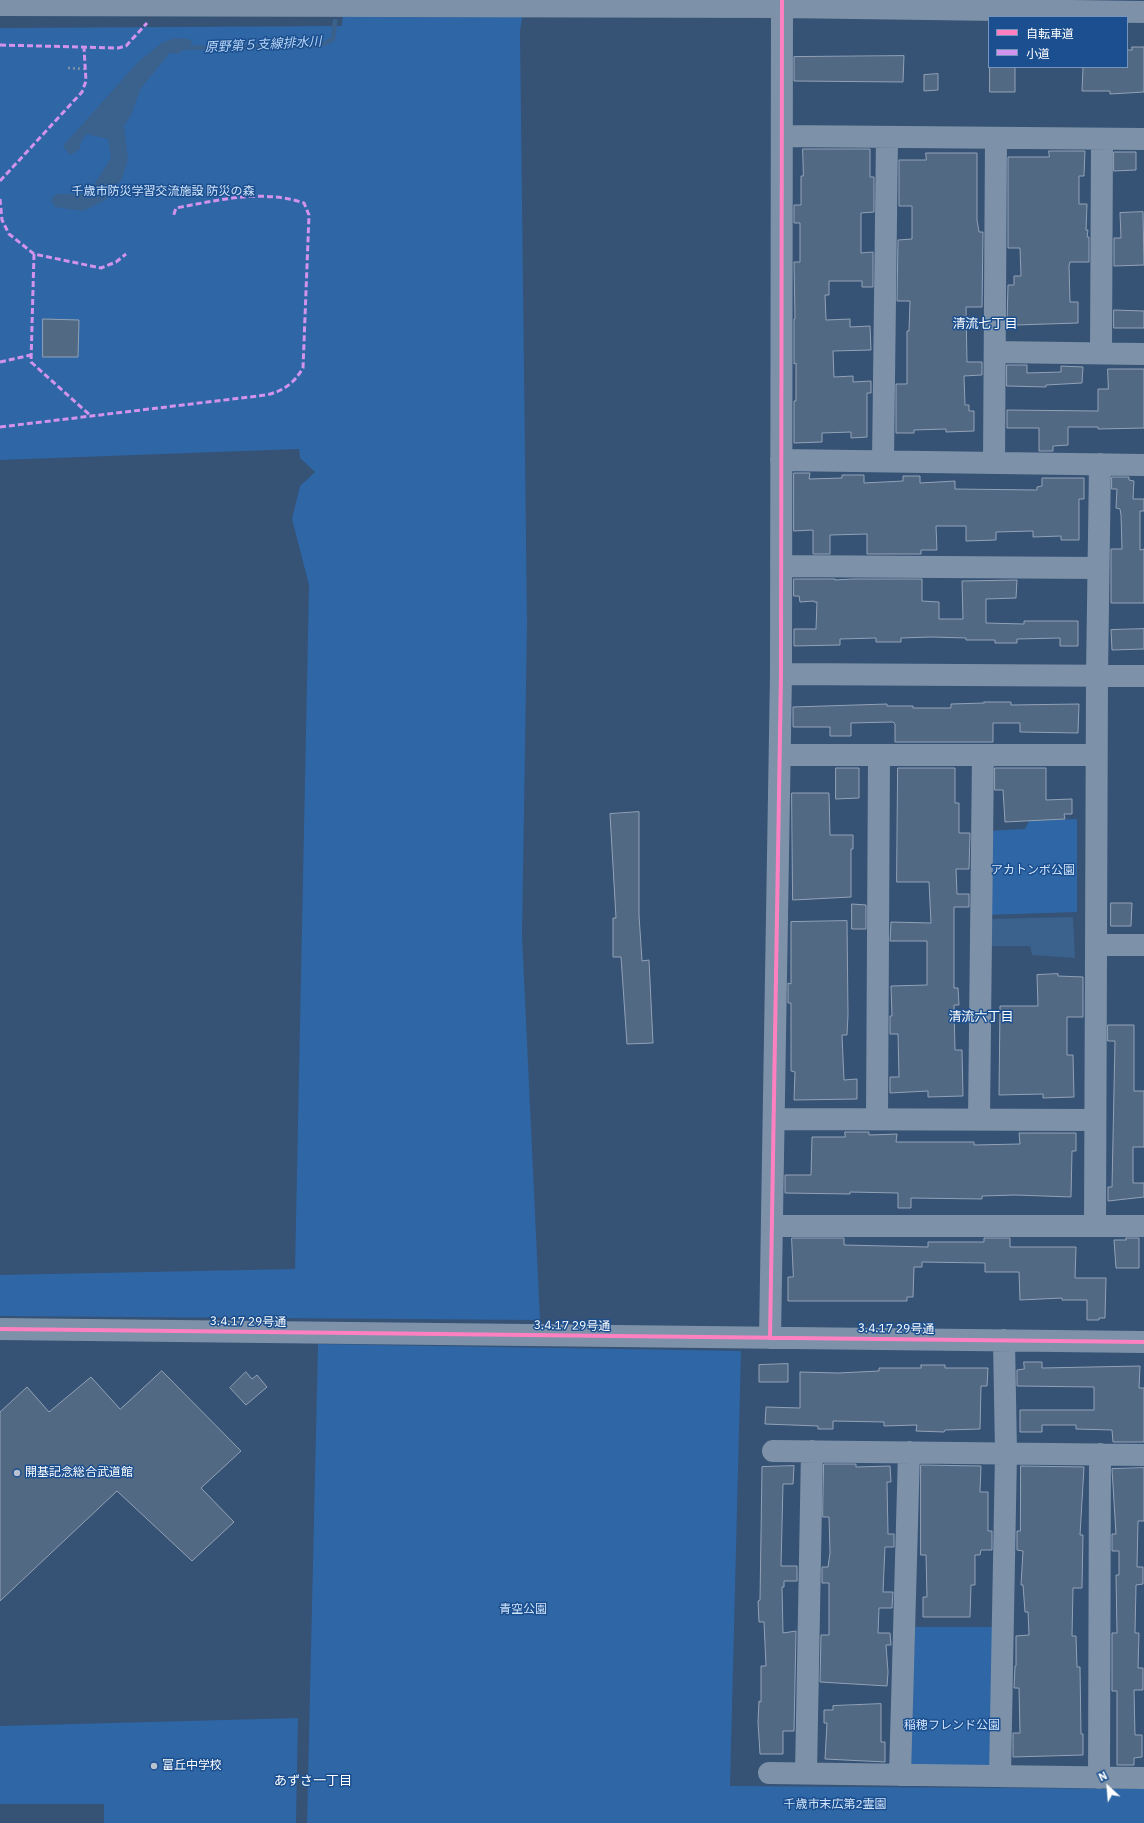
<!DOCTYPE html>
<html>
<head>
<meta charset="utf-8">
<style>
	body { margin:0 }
	#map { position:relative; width:1144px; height:1823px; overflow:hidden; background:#365274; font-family:"IBM Plex Sans","Noto Sans JP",sans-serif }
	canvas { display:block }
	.legend { position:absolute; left:988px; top:16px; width:140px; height:52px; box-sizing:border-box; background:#1b4f8f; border:1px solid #7695bc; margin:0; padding:5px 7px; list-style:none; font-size:12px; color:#fff }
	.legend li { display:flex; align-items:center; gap:8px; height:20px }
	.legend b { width:20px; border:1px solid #7695bc }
	.north { position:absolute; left:1088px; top:1767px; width:40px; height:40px; -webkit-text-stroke:3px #1b4f8f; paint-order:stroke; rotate:334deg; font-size:11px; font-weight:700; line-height:16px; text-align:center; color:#fff }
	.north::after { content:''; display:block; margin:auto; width:14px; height:18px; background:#fff; clip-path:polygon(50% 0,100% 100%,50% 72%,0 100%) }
</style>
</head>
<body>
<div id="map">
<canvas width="1144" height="1823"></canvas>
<ul class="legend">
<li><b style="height:5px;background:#ff80c0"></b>自転車道</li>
<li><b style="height:5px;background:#d193ec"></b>小道</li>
</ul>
<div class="north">N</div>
</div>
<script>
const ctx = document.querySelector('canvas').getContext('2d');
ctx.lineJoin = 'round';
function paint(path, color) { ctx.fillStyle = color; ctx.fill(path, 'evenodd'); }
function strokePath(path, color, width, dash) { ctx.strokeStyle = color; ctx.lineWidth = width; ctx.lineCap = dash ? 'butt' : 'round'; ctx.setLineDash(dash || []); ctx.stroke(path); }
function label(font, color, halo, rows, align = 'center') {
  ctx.font = font + ' "IBM Plex Sans","Noto Sans JP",sans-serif'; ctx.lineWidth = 3; ctx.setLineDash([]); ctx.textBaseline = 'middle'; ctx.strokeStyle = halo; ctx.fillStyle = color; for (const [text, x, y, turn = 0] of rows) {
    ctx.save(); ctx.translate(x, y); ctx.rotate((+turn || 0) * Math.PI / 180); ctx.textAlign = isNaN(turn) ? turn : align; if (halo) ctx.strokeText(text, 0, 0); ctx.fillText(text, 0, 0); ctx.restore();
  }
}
paint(new Path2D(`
	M344,0H525L520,31L527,623L522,935L540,1320L0,1316V1275L295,1269L309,585L292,519L300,486L315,472L300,458L299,449L0,460V28L342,26Z
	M1077,819V912L987,915V831L1025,829L1029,821Z
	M318,1344L741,1351L730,1786L1144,1789V1823H307Z
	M915,1627H995L992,1769L910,1766Z
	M298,1718L296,1823H104V1804H0V1726Z`), '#2f66a5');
paint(new Path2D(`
	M175,38L189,39L193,43L178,54L170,53L141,88L131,115L124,126L128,159L122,179L105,200L83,211L55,207L51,200L56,194H82L92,188L111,158L108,139L87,134L81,141L80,149L70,155L63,146L139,61L163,42Z
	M1073,917L1075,958L1032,955L1030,946H988L989,919Z`), '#3b618d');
strokePath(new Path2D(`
	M182,48L321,45L333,39L335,21`), '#3b618d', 4.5);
const building = new Path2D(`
	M1132,47H1144V92L1110,94V91H1082L1083,67H1127V50H1132Z
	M904,56L903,82L794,81V57Z
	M990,67H1015V92H990Z
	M938,74V90L924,91V75Z
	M803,149H870V177H874V212L861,213V253L873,252V287H862V281H829V295H825L826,320L850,319V327L870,326L871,350L833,351L834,377L853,376V382L871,381V393H867V437L851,438V432L822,433V442L794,443V401H796V363L794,364V319H795L794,262H800V223H794V205H801V176H803Z
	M1049,151H1085L1084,176H1079V204H1087L1086,230H1088L1087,237H1089V262H1070L1069,266L1070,302H1078V323L1016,325V322H1007L1008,285H1014V276H1021L1020,248H1008V157H1049Z
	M1114,152H1136V170L1114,171Z
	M926,153H977V220L979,232H983L982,307H966L967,362H982V375L964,376L965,405H969V411H974V431L946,432V429L914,430V433H896V384H907V331H909L910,301H897L898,240L912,239V206H899V160H926Z
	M1143,212L1144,265L1114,266V238H1121L1120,213Z
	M1114,310L1144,311V328H1114Z
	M43,319L79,320L78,357H43Z
	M1007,365H1027V373L1061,372V366L1083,367L1082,383L1046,385V387L1007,386Z
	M1108,369H1144V428L1098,429V427H1068V445L1053,446V451H1039V428H1007V410L1098,411V389H1108Z
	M794,473H810L809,479L842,478V475H864V483L903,481V476H920V483L955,481V489L1037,490V487L1042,486V478H1084V499H1079V540H1061V536L1033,537V531L996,532V540L966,541V526H936L937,550H921V554H867V534L830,535V554H813V530L794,531Z
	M1112,477H1129V480L1134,481L1133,499H1144V511H1140V550L1144,549V603H1111V549H1122L1121,515L1120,509L1116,508L1117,489H1112Z
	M794,579H835V580L852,579H922V601L939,602V619H963L962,581L1017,580L1016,598L986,599V623L1024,624V621H1078V646H1060V638L1017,639V643H995V640H966V638L931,637L901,638V642H876V638L840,639V645L794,646V629H816L817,602H814V601L800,602L799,596H794Z
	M1144,629V649L1112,650L1111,630Z
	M984,702H1011V705L1079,704L1078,733L1020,732V723H993V742H895V724L893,722L851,723V736H830V727H793V707L887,704V706H913V708H951V704L984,703Z
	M836,768H859V798L836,799Z
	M898,768H955V803H959V833H970L969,869H956L957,894H969V907H954V988H958L959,1005H954L955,1050H962L963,1096L928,1097V1091L890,1093V1077H899L898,1034H890V1016H892L891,986L927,985V941H890L891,922L931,923L929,882H897Z
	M995,768H1046V800L1072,799V814H1064L1065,819L1005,822L1003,790H995Z
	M792,793H829L830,835H853V849H851V897L793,900Z
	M639,812V915L642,961L649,960L653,1043L627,1044L621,957H613V918H616L610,814Z
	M1111,903H1132L1131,926H1111Z
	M852,904L866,905V929H852Z
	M847,921L848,1015L847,1035H842L844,1080L857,1079V1099L794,1100L795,1072L791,1071V1003H788V983L791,984V922Z
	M1058,974V976L1083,977V1017H1067V1055H1073L1074,1097L1043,1098V1094L999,1095L1000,1006H1038L1037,975Z
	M1108,1025H1134V1091H1144V1147H1133V1183H1144V1197L1108,1201V1187H1112L1115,1041H1108Z
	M845,1132H869V1135L897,1134L896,1142H974V1145L1020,1144L1019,1133H1076V1151H1072L1071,1197L1015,1195L982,1196V1199L911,1198V1208H898V1193L850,1192V1194L785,1193V1175H811L812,1137H845Z
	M792,1238H844V1245L928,1247V1242H984V1238H1010V1247H1076L1075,1278H1106L1105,1318H1099V1320H1087V1300H1062V1298L1020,1300L1019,1272H985V1263L922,1262V1267H914L913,1297H907V1301H788V1277H793Z
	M1126,1238H1139V1268H1116L1114,1240H1126Z
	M1024,1362H1042V1368L1140,1366L1139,1388H1144V1442H1113L1112,1430L1076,1429V1425H1042V1432H1020V1410H1094V1387L1017,1386V1370L1024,1369Z
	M788,1364V1382H759V1365Z
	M921,1365H945V1368H988L987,1386H981L980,1429L945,1430L944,1432L916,1431L917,1425L884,1426V1422L833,1421V1429H818V1426L765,1424L766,1407L800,1408V1372L838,1373L879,1371V1368H921Z
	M162,1371L241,1451L201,1488L234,1522L192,1561L117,1491L0,1601V1412L27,1387L49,1412L91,1377L120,1409Z
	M246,1372L252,1379L257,1375L267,1387L246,1405L230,1388Z
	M824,1464H856V1467L890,1466L891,1482H887L888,1534H894V1547H885L883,1592H893L892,1608H879L878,1633H890L891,1645H886L888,1672L887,1686L820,1682L821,1635H829V1583H822V1567H828L830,1553L829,1517H823Z
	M921,1465L981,1466L980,1492H988V1531H992V1550H981L980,1555H975V1585H971L970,1617H923V1597H927L926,1555H921Z
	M794,1466L793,1484H783L781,1566H797V1581H784V1587H782L783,1633L796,1631L794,1731H783V1754H760L758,1722L759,1701L761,1702V1666H766L764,1622H759L758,1601L760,1600L762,1467Z
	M1021,1466L1084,1467L1080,1535H1083L1082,1588H1073L1072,1636H1076L1077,1667H1080L1081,1734H1083V1755L1013,1757V1733H1020L1019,1688H1014L1015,1666H1016V1636L1029,1635L1028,1612H1025L1023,1585H1021L1023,1551L1017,1550V1531H1020Z
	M1144,1468V1521H1138L1137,1567H1143V1584L1136,1585L1135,1633H1139L1138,1668H1143V1690H1134L1135,1735H1142V1757L1134,1758V1765H1117V1691H1112V1633H1117L1116,1575H1119V1551H1112V1534H1116L1112,1469Z
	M881,1704V1742H885V1762L825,1759L827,1723H824V1710H833V1706Z`);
paint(building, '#526984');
strokePath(building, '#92a2b6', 1);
strokePath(new Path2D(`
	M68,68L85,69`), '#7d92a8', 2.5, [2, 3]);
strokePath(new Path2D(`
	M0,5L782,7L1144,12
	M782,136L1144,139
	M995,352L1144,354
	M1101,353L1102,139
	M781,460L1144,465
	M883,461L887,137
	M994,463L996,138
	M781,566L1098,568
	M781,674L1144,676
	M780,755H1096
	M1096,945H1144
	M774,1119L1095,1120
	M877,1119L879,755
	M979,1119L983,755
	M772,1226H1144
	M1095,1226L1097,675L1100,464
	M0,1329L1144,1342
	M770,1338L781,674L782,0
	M773,1451L1144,1455
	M769,1773L1144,1778
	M806,1773L812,1451
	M900,1775L909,1452
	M1000,1776L1006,1453L1004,1340
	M1099,1778L1100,1454`), '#7d92a8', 22);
strokePath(new Path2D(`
	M0,45L118,48L126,46L147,23
	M0,181L82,92L86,81L84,48
	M0,199L2,220L9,234L34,254L101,268L116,262L126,254
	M34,254L31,362L92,417
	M0,362L31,355
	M0,427L266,395C284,391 294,383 303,368L309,215L304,203C262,189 219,200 176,208L173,217`), '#d193ec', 3, [6, 3]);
strokePath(new Path2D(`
	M0,1329L1144,1342
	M770,1338L781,674L782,0`), '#ff80c0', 4);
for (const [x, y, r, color] of [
	[17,1473,4,"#b9c2ce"],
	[154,1766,4,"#b9c2ce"]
]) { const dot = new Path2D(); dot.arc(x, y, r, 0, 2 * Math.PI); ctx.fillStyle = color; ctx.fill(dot); strokePath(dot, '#1b4f8f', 1.5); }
label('12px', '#cfe3fa', '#1b4f8f', [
	["千歳市防災学習交流施設 防災の森",163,192],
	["アカトンボ公園",1033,871],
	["青空公園",523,1610],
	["稲穂フレンド公園",952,1726],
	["千歳市末広第2霊園",835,1805]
]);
label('12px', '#fff', '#1b4f8f', [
	["3.4.17 29号通",248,1322,1],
	["3.4.17 29号通",572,1326,1],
	["3.4.17 29号通",896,1329,1]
]);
label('12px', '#fff', '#1b4f8f', [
	["開基記念総合武道館",25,1473],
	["富丘中学校",162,1766]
], 'left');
label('italic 13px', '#b5d3f5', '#1b4f8f', [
	["原野第５支線排水川",263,45,-3]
]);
label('13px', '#fff', '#1b4f8f', [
	["清流七丁目",985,324],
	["清流六丁目",981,1017],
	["あずさ一丁目",313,1781]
]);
</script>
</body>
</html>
